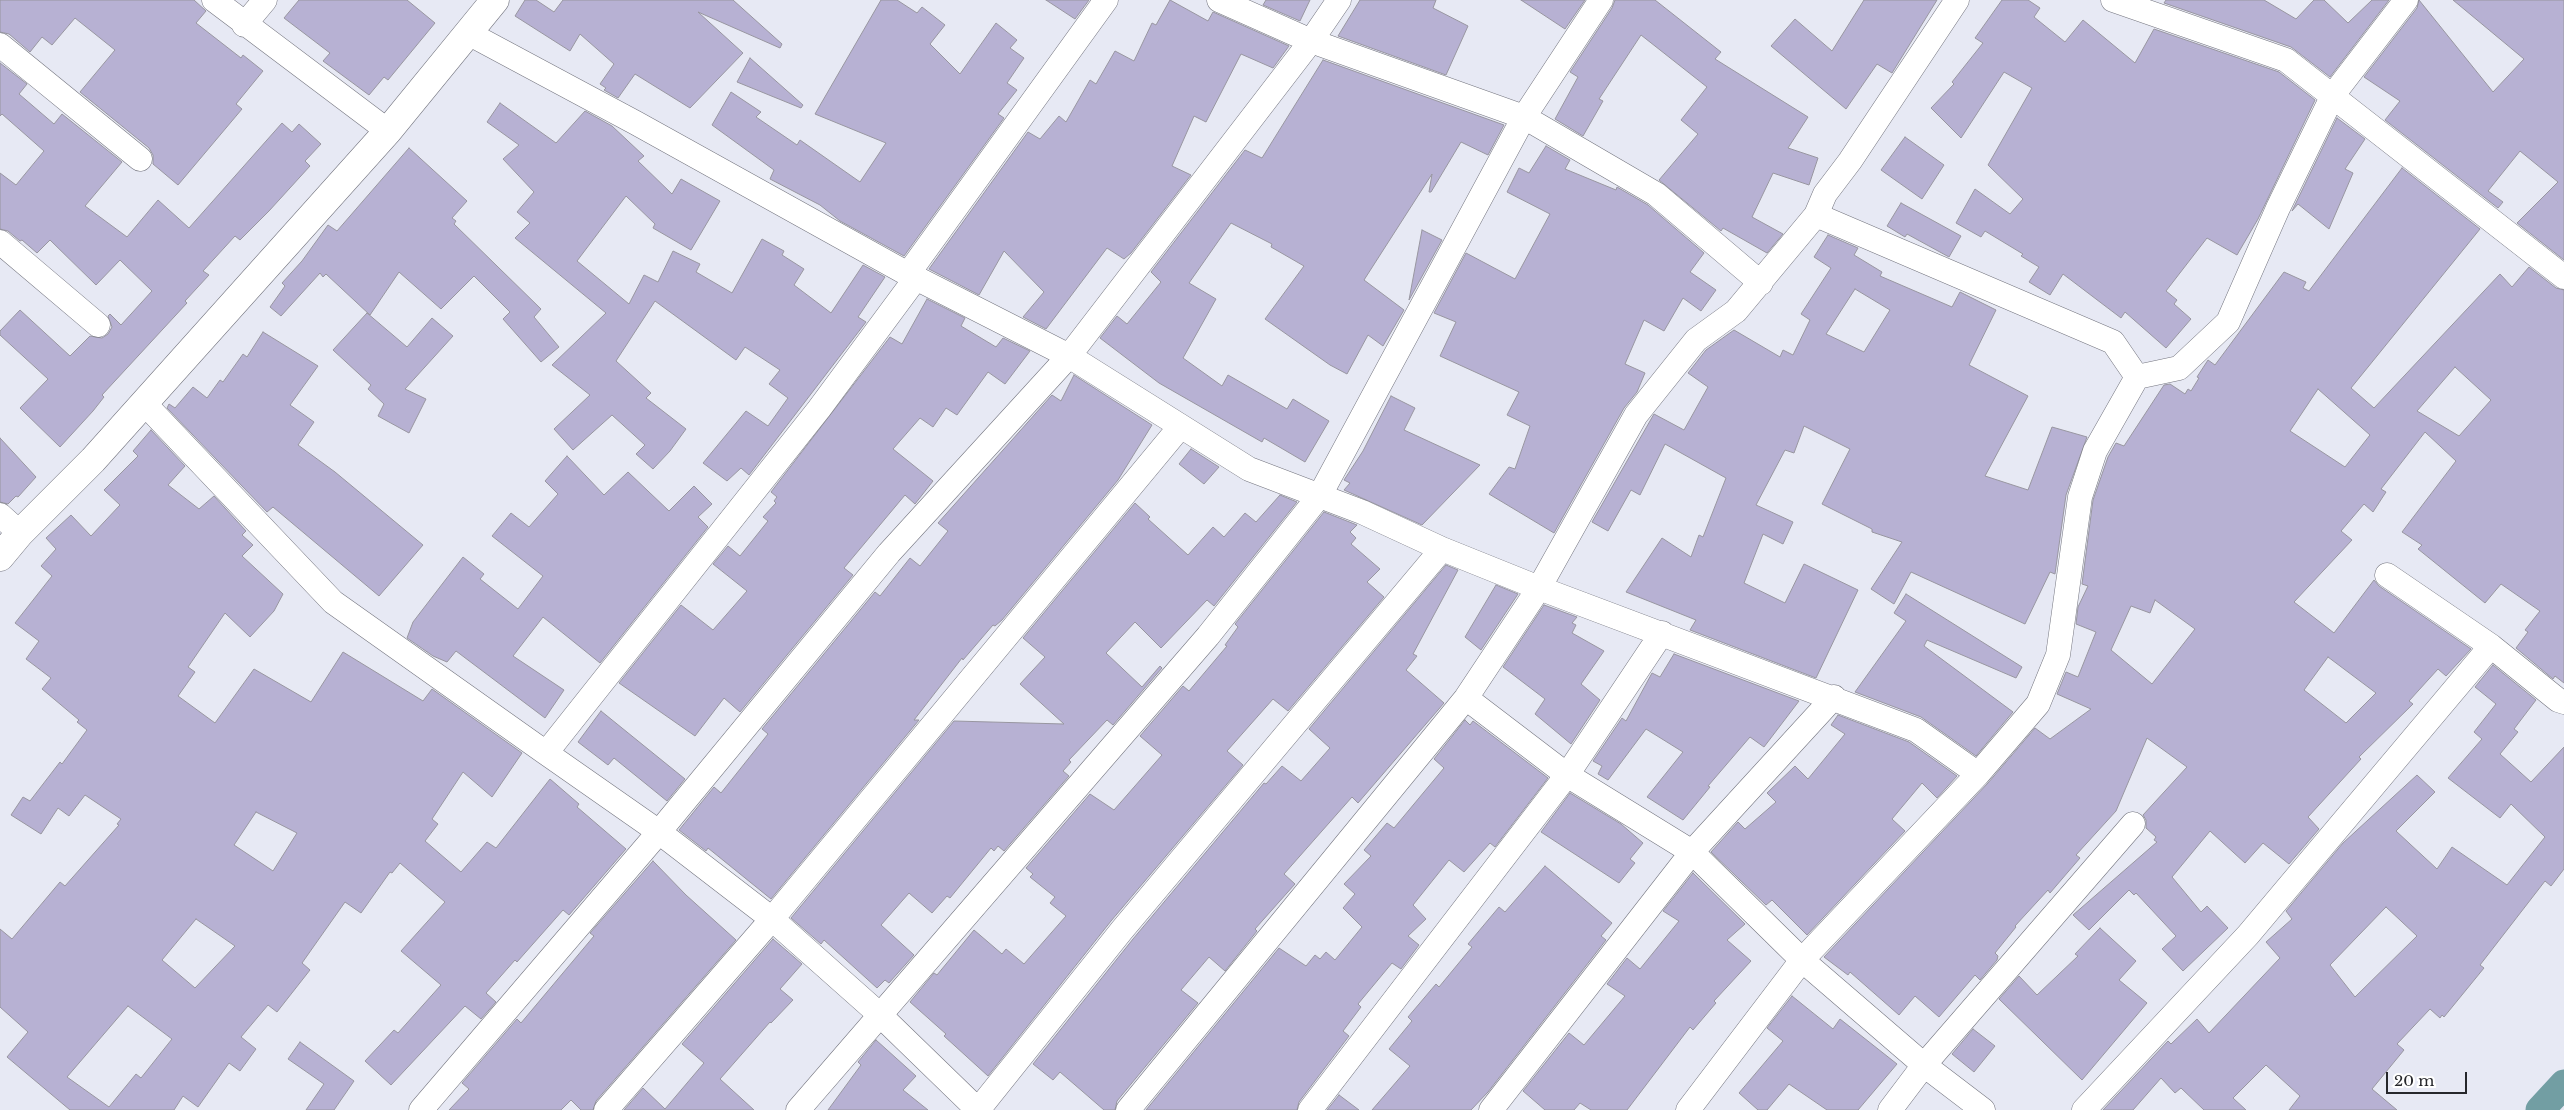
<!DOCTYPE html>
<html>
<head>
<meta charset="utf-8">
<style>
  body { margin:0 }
  #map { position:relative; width:2564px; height:1110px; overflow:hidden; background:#e7e9f4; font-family:"Libre Baskerville",serif }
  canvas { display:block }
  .scale { position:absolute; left:2386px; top:1072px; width:81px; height:22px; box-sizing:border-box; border:2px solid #26272b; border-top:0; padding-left:6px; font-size:15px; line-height:18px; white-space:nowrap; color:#26272b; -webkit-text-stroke:4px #fff; paint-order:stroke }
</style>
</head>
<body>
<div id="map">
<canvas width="2564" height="1110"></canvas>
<div class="scale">20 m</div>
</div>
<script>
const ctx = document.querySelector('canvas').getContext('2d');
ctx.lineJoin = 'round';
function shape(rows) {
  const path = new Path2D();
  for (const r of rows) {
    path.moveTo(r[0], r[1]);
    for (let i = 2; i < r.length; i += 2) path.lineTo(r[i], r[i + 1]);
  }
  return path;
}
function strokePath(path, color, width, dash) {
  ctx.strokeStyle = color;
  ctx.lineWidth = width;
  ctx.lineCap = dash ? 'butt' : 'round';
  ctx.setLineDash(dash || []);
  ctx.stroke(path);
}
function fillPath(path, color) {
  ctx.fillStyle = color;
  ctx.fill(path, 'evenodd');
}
const canal = shape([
  [2540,1110,2564,1084]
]);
const building = shape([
  [0,0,194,0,206,11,196,23,241,58,243,55,263,71,236,104,242,109,178,185,153,164,153,155,149,148,80,92,115,50,75,18,52,45,42,37,30,52,9,34,0,32,0,0],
  [299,0,407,0,435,23,388,80,384,77,369,95,323,61,330,53,284,18,299,0],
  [525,0,536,0,554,12,563,0,733,0,782,44,780,48,698,12,743,53,690,108,635,74,618,98,604,90,606,88,600,84,614,64,580,34,570,51,515,16,525,0],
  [881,0,897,0,917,13,922,7,945,25,930,44,960,74,996,23,1017,40,1010,48,1024,58,1007,83,1017,90,998,114,1004,118,904,256,840,221,820,205,770,179,774,170,712,125,731,92,761,112,756,117,797,145,800,140,860,182,886,143,815,114,881,0],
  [1046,0,1089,0,1075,19,1046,0],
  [1170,0,1208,21,1213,12,1289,46,1273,68,1241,54,1206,122,1194,116,1172,166,1191,175,1131,253,1124,259,1107,248,1046,329,1023,317,1044,292,1004,251,979,295,929,269,1028,132,1040,139,1059,116,1066,122,1090,80,1096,84,1115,51,1134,61,1152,23,1156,25,1170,0],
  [1266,0,1310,0,1300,21,1263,5,1266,0],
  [1360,0,1436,0,1433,8,1468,26,1446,75,1338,36,1360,0],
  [1521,0,1585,0,1565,29,1521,0],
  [1615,0,1655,0,1721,52,1715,59,1808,117,1788,148,1818,158,1809,185,1773,173,1752,217,1783,234,1767,253,1723,228,1721,231,1659,180,1698,134,1681,120,1707,87,1641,35,1599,99,1603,101,1583,136,1555,119,1578,77,1570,72,1612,8,1615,0],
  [1864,0,1937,0,1892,73,1877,64,1846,109,1771,46,1795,19,1832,51,1864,0],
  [2002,0,2028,0,2040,8,2034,17,2065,42,2083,20,2135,63,2154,29,2279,72,2315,100,2258,219,2237,255,2207,238,2166,291,2177,300,2174,304,2191,319,2166,348,2125,312,2121,318,2063,274,2050,295,2029,282,2039,267,2021,256,2023,254,1985,231,1981,237,1956,223,1975,189,2010,214,2023,199,1988,165,2032,88,2004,72,1961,138,1931,108,1954,84,1952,82,1983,43,1975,38,2002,0],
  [2166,0,2264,0,2296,19,2314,0,2324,0,2348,23,2372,0,2389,0,2330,77,2291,47,2164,3,2166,0],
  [2419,0,2493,92,2524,59,2453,0,2564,0,2564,260,2517,223,2558,182,2520,151,2488,191,2503,202,2498,208,2385,120,2400,101,2364,77,2417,8,2419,0],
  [750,58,803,105,801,108,737,82,750,58],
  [1323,60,1504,125,1488,155,1461,142,1431,192,1429,192,1432,174,1364,280,1404,310,1383,346,1368,335,1347,374,1330,365,1265,319,1304,266,1271,247,1272,244,1231,223,1189,283,1216,299,1183,358,1222,386,1228,375,1287,409,1293,399,1329,421,1305,462,1264,438,1262,442,1159,383,1100,338,1117,316,1127,324,1161,282,1151,272,1245,150,1262,158,1323,60],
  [0,63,27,84,19,94,54,124,62,114,122,162,85,206,127,237,158,200,189,228,282,123,292,132,299,124,321,144,305,161,310,166,269,211,240,240,235,236,203,271,209,275,185,301,187,303,102,395,104,397,93,411,60,447,20,408,48,379,0,335,0,331,20,310,70,356,90,336,102,338,108,334,112,327,108,316,110,314,121,325,152,291,120,260,96,285,50,240,37,253,22,240,20,241,8,231,0,229,0,173,16,185,44,151,2,114,0,116,0,63],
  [500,103,556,143,585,111,612,126,644,156,638,161,672,194,681,179,720,201,691,250,653,228,655,224,626,196,577,261,629,304,644,275,658,282,673,251,700,264,696,272,732,293,762,239,784,251,782,255,804,269,794,285,831,313,863,265,885,277,858,317,866,322,749,475,741,468,727,481,703,463,746,411,768,426,788,398,769,384,780,370,745,347,736,360,655,301,616,361,651,393,646,398,686,429,670,451,653,469,636,454,645,445,612,415,573,450,554,429,590,395,552,365,606,313,515,238,530,223,517,212,534,192,503,159,519,145,487,122,500,103],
  [2337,118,2365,139,2345,169,2353,173,2329,229,2298,204,2292,211,2337,118],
  [1905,137,1944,165,1922,199,1881,170,1905,137],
  [1546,146,1570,160,1565,169,1616,190,1617,187,1648,205,1704,253,1690,272,1716,290,1701,311,1683,298,1664,331,1644,320,1625,364,1645,373,1637,392,1624,408,1554,533,1489,494,1509,467,1515,469,1530,426,1507,415,1519,392,1440,356,1456,322,1434,313,1466,253,1515,279,1550,214,1507,192,1519,168,1529,173,1546,146],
  [409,148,467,201,452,218,456,221,454,224,541,309,534,317,559,347,541,362,503,319,510,312,474,276,441,309,399,272,370,315,326,274,323,277,320,273,281,316,270,307,285,286,282,283,302,261,328,225,337,231,409,148],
  [2402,168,2480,229,2351,388,2374,408,2500,274,2512,287,2529,267,2556,288,2564,290,2564,683,2555,676,2553,679,2516,648,2528,632,2525,630,2540,611,2501,584,2485,603,2418,549,2422,545,2402,532,2456,461,2425,432,2381,489,2386,492,2373,512,2364,504,2341,531,2352,540,2294,602,2334,633,2374,580,2379,586,2471,649,2446,676,2438,669,2409,701,2413,704,2359,757,2361,759,2308,817,2319,829,2289,864,2263,843,2245,863,2210,831,2172,877,2201,912,2207,906,2228,928,2183,971,2162,949,2176,936,2136,893,2134,895,2129,890,2089,930,2073,915,2157,842,2154,840,2156,837,2146,828,2146,820,2143,815,2187,767,2147,738,2116,811,2076,855,2080,858,2050,893,2048,890,2015,926,2016,927,1995,953,1998,956,1997,960,1980,980,1975,975,1939,1017,1915,996,1899,1015,1850,972,1848,975,1824,957,1988,783,2035,728,2050,739,2091,709,2057,694,2066,672,2078,677,2096,632,2076,624,2078,607,2088,586,2082,584,2093,500,2108,457,2116,443,2124,446,2164,385,2170,384,2185,394,2188,389,2191,391,2199,378,2197,377,2208,360,2215,365,2284,272,2306,282,2303,288,2309,291,2402,168],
  [2455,367,2491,400,2459,436,2417,411,2455,367],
  [2318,389,2370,435,2345,467,2290,431,2318,389],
  [2155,600,2195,629,2152,684,2111,650,2131,606,2150,613,2155,600],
  [2328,657,2376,693,2346,723,2304,690,2328,657],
  [1901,203,1961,236,1949,257,1907,234,1905,237,1887,226,1901,203],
  [1422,230,1442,240,1409,300,1422,230],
  [1828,235,1858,248,1854,255,1882,272,1880,276,1952,307,1960,292,1996,310,1969,365,2028,396,1985,476,2028,490,2052,427,2087,437,2066,495,2055,574,2050,572,2025,624,1911,572,1894,604,1871,589,1902,542,1872,532,1872,529,1822,504,1850,449,1804,426,1794,453,1785,450,1756,505,1793,522,1783,544,1763,534,1744,583,1785,603,1804,564,1858,590,1816,678,1690,630,1696,620,1626,592,1662,538,1691,557,1699,535,1703,537,1726,478,1665,444,1640,495,1631,490,1608,531,1592,522,1654,414,1684,430,1708,387,1688,373,1706,350,1734,330,1780,357,1783,350,1793,355,1810,320,1801,314,1831,268,1814,257,1828,235],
  [1855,289,1890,310,1864,352,1826,334,1855,289],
  [927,299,965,318,961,326,996,347,1003,338,1030,351,1005,384,988,372,957,415,946,408,933,427,920,418,893,449,933,481,915,504,905,495,844,568,853,575,740,712,724,698,695,736,619,683,681,605,713,630,747,591,713,564,728,546,740,556,768,521,763,517,776,503,774,501,777,497,771,492,890,337,902,344,927,299],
  [367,313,407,347,432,318,453,336,405,389,426,399,409,433,378,416,384,404,368,389,371,385,333,350,367,313],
  [263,332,318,366,290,405,314,422,298,445,335,472,423,545,379,596,273,507,267,512,167,408,169,404,175,408,193,387,207,398,220,380,223,382,243,354,247,357,263,332],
  [1074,375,1152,425,1118,480,1002,620,995,626,993,625,963,660,962,658,914,720,919,720,771,899,708,848,706,851,679,830,714,787,721,793,768,734,762,729,875,592,880,596,910,558,920,566,948,531,938,523,1052,395,1061,401,1074,375],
  [1391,396,1415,408,1404,430,1480,465,1422,525,1344,490,1350,483,1344,480,1363,451,1391,396],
  [151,430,185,466,168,485,199,509,214,496,246,531,242,535,253,545,242,556,283,594,274,611,250,637,225,613,188,667,195,672,178,696,215,723,254,669,311,702,343,652,423,701,432,689,522,753,492,797,463,772,432,819,438,824,425,841,461,872,487,842,496,848,550,779,579,804,577,807,626,849,569,915,563,910,517,962,515,960,486,993,496,1002,481,1019,465,1006,391,1085,365,1061,394,1030,398,1033,441,985,401,951,445,902,400,863,392,873,390,872,361,913,345,902,302,963,310,970,277,1012,268,1005,241,1037,256,1049,240,1071,229,1063,198,1107,183,1096,174,1110,70,1110,7,1057,28,1032,0,1007,0,929,12,939,60,882,65,886,119,825,117,824,121,819,85,795,69,816,58,808,41,834,11,815,23,797,30,801,60,762,62,764,87,730,77,722,79,720,42,689,51,678,26,659,39,641,15,623,52,576,41,566,56,549,46,538,71,515,91,536,120,505,104,490,138,456,133,451,151,430],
  [256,812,297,833,273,871,234,845,256,812],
  [196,919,235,946,195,988,162,960,196,919],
  [128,1006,172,1039,141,1078,136,1074,109,1107,67,1077,128,1006],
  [0,438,36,477,18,497,16,496,8,504,0,502,0,438],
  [1191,449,1219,467,1204,484,1179,464,1191,449],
  [567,456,604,495,628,472,669,511,694,486,712,504,698,517,708,527,600,663,543,617,513,656,564,690,545,718,456,651,447,662,433,656,407,638,413,622,463,557,484,574,480,579,518,609,543,576,492,536,511,513,529,527,558,494,545,481,567,456],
  [1280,495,1297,502,1214,606,1207,600,1161,648,1135,622,1106,653,1142,687,1160,666,1162,668,1113,725,1107,720,1069,760,1071,762,1063,771,1069,776,1004,851,998,846,994,851,991,848,950,898,947,896,932,913,909,893,881,925,914,955,889,983,885,980,877,988,824,940,821,944,791,918,954,721,1064,724,1020,684,1045,657,1023,638,1135,503,1150,517,1148,519,1188,555,1213,527,1224,537,1245,513,1256,522,1280,495],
  [1324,512,1357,525,1350,532,1356,538,1351,544,1380,569,1367,582,1384,597,1288,711,1273,699,1227,751,1243,765,1111,921,988,1076,944,1036,946,1034,910,1002,934,973,937,975,974,930,1002,954,1006,949,1024,964,1066,916,1050,903,1055,897,1030,877,1033,874,1026,868,1090,794,1114,810,1162,755,1140,736,1183,686,1189,691,1227,646,1225,645,1238,627,1235,624,1324,512],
  [1446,565,1458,570,1413,654,1417,656,1406,670,1444,703,1358,803,1352,797,1284,874,1295,884,1255,929,1257,931,1225,971,1209,957,1181,990,1198,1003,1117,1101,1115,1110,1104,1110,1060,1072,1053,1080,1033,1064,1133,939,1264,783,1266,784,1282,766,1301,781,1330,748,1309,729,1446,565],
  [1496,585,1518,594,1481,650,1465,637,1496,585],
  [1906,594,2022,667,2016,678,1927,640,1924,646,2013,712,1976,756,1921,717,1855,692,1906,621,1894,613,1906,594],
  [1544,605,1577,617,1572,623,1576,625,1572,633,1604,651,1581,684,1600,700,1571,744,1535,714,1545,699,1503,667,1544,605],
  [1674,654,1799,701,1764,747,1750,737,1708,786,1710,787,1683,820,1647,797,1683,752,1646,729,1608,780,1598,774,1602,766,1593,761,1622,718,1626,721,1652,673,1660,677,1674,654],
  [2493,665,2536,700,2514,729,2518,732,2500,754,2531,782,2564,747,2564,869,2551,886,2545,881,2480,965,2484,968,2444,1017,2442,1015,2440,1018,2430,1009,2397,1044,2404,1050,2372,1089,2397,1110,2289,1110,2300,1096,2266,1065,2233,1098,2246,1110,2204,1110,2181,1088,2175,1093,2161,1078,2133,1110,2103,1110,2168,1041,2171,1044,2197,1019,2209,1033,2280,958,2266,942,2292,919,2286,911,2343,843,2417,775,2435,792,2396,831,2437,869,2452,847,2507,885,2545,837,2511,804,2500,818,2448,778,2482,739,2474,732,2496,704,2475,687,2493,665],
  [2386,907,2417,936,2355,997,2330,965,2386,907],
  [601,711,685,779,667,801,614,758,608,765,578,742,601,711],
  [1838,715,1909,742,1957,776,1937,798,1922,783,1892,819,1905,831,1807,935,1772,900,1766,905,1711,852,1738,822,1745,829,1776,802,1767,793,1795,766,1808,779,1845,734,1831,725,1838,715],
  [1465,720,1470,725,1473,721,1548,778,1495,847,1490,843,1464,872,1449,860,1413,905,1426,919,1408,936,1419,945,1401,969,1392,963,1358,1004,1361,1007,1343,1031,1349,1036,1299,1102,1297,1110,1146,1110,1279,948,1306,966,1315,955,1320,959,1326,952,1335,960,1362,927,1343,908,1355,894,1344,884,1371,856,1364,850,1387,823,1394,828,1444,768,1434,759,1465,720],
  [1570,793,1621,824,1643,843,1630,859,1635,863,1619,883,1541,832,1570,793],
  [653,861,686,895,736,940,596,1101,593,1110,581,1110,571,1100,561,1110,449,1110,469,1089,462,1083,517,1019,521,1023,594,936,590,933,653,861],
  [1545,866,1612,923,1601,936,1606,940,1488,1092,1471,1110,1372,1110,1410,1066,1389,1049,1412,1021,1408,1017,1436,984,1439,987,1472,947,1468,944,1499,907,1505,912,1545,866],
  [1693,873,1745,924,1727,940,1751,961,1714,1001,1716,1003,1693,1030,1690,1027,1627,1110,1591,1110,1580,1103,1574,1110,1545,1110,1523,1091,1569,1033,1584,1045,1625,996,1607,984,1627,958,1640,969,1679,921,1663,911,1693,873],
  [2100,928,2136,961,2119,980,2147,1003,2082,1080,1999,999,2019,976,2037,995,2078,956,2075,954,2100,928],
  [773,939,802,964,780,989,793,1000,771,1023,770,1022,720,1079,754,1110,624,1110,643,1088,665,1109,704,1063,682,1044,773,939],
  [1792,996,1833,1029,1840,1019,1897,1064,1858,1110,1827,1110,1789,1084,1767,1110,1758,1110,1739,1093,1783,1041,1767,1028,1792,996],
  [1973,1029,1995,1046,1974,1072,1952,1054,1973,1029],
  [876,1040,916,1076,903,1090,928,1110,828,1110,861,1065,858,1062,876,1040],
  [300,1042,354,1081,334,1110,306,1110,324,1084,288,1059,300,1042],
  [1339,1095,1359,1110,1327,1110,1339,1095]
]);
const street = shape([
  [214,0,388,131],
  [1219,0,1311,41,1524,117,1656,194,1761,283],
  [2113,0,2286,60,2564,277],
  [244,25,265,0],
  [468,33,636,123,908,274,1069,356,1249,469,1362,512,1442,549,1539,588,1916,730,1978,774],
  [0,45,140,159],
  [1816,215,2113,342,2137,377],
  [0,242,98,325],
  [908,274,1106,0],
  [145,404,333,602,546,753,819,409,916,278],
  [0,515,20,533],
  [2387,575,2491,646,2558,700,2564,702],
  [1466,698,1567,775,1692,852,1802,960,1924,1065,1983,1110],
  [546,753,659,832,772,919,879,1014,978,1110],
  [421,1110,659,832,889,553,1069,356,1311,41,1339,0],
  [606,1110,772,919,1180,427],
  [798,1110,1208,636,1320,495,1524,117,1601,0],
  [978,1110,1122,930,1442,549],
  [1128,1110,1466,698,1539,588,1636,415,1696,340,1736,311,1816,215,1825,194,1850,161,1957,0],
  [1310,1110,1567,775,1662,633],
  [1491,1110,1692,852,1834,697],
  [1688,1110,1802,960,1978,774,2038,704,2058,655,2080,497,2095,451,2137,377,2179,368,2228,322,2278,208,2333,95,2406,0],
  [1890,1110,1924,1065,2133,824],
  [2084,1110,2248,935,2491,646]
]);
const secondary = shape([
  [0,557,20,533,93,460,388,131,495,0]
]);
strokePath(canal, '#729ea3', 29);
fillPath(building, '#b7b1d3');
strokePath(building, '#9896a0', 1);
strokePath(street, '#74757f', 25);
strokePath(secondary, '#74757f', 29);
strokePath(street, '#fff', 24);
strokePath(secondary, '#fff', 28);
</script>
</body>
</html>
